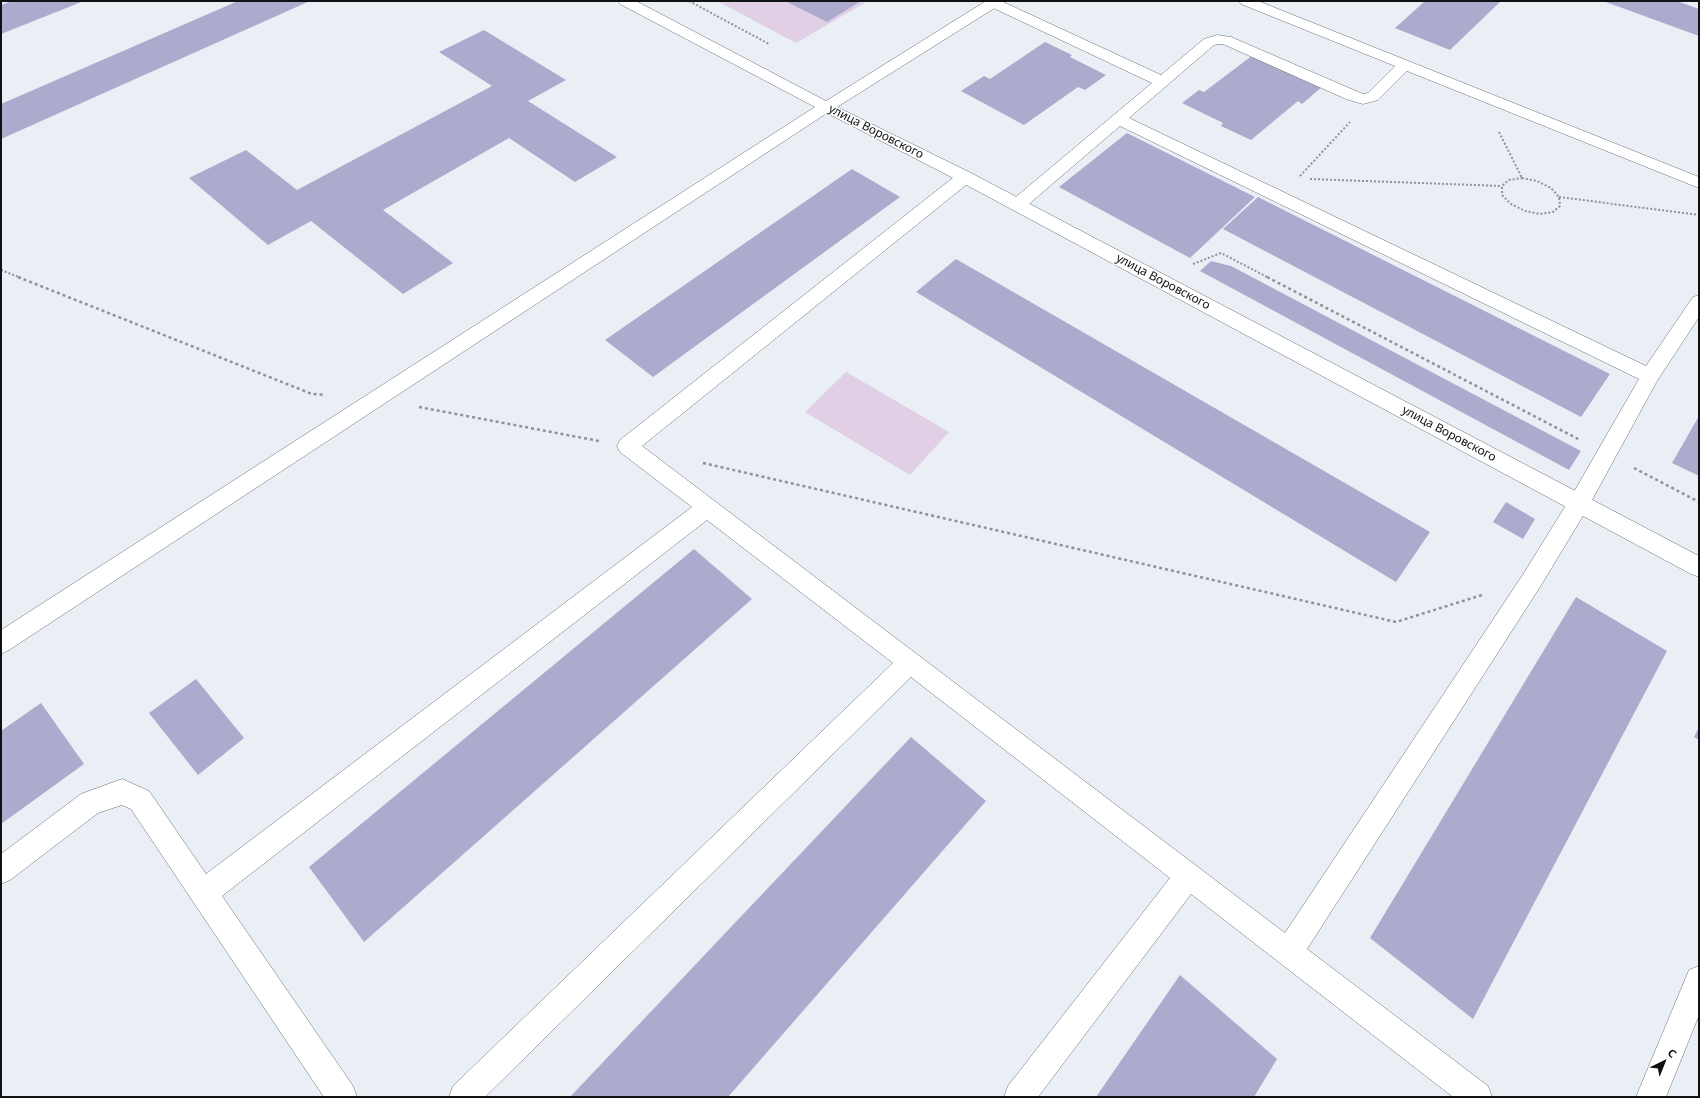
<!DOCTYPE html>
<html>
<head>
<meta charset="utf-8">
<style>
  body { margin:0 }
  #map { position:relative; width:1700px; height:1098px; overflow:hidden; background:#eaeff6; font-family:"Noto Sans",sans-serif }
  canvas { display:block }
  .frame { position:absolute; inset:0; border:2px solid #0f1113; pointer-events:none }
  .north { position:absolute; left:1644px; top:1042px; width:40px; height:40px; -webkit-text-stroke:3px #fff; paint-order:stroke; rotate:43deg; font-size:11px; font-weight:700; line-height:16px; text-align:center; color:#0f1113 }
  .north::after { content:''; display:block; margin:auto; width:14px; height:18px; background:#0f1113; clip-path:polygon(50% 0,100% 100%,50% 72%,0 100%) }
</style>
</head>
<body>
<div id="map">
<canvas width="1700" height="1098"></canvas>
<div class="frame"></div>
<div class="north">С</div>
</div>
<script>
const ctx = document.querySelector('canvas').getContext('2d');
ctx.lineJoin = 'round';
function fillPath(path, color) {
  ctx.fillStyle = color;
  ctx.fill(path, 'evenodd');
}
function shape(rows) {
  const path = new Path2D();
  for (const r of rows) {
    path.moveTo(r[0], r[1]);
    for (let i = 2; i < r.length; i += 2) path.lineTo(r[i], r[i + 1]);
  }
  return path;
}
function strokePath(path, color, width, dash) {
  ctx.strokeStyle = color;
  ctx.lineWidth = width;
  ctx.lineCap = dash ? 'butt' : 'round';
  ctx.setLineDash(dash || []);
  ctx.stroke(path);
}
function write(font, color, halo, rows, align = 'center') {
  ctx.font = font + ' "Noto Sans",sans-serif';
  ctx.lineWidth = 3;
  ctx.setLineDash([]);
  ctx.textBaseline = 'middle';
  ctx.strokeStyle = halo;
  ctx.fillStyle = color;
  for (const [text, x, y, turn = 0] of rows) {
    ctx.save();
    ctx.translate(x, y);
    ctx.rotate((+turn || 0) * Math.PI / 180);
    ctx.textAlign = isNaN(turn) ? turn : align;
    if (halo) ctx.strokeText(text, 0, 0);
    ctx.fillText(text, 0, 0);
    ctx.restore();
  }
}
const green = shape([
  [717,1,868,1,796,43],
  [846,372,949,432,910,475,805,412]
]);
const building = shape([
  [12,1,84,1,1,34,1,5],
  [238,1,310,1,1,139,1,104],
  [785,1,861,1,827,22],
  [1425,1,1501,1,1450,50,1395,28],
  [1603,1,1677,1,1699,9,1699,36],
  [484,30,566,80,528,101,617,157,575,182,509,138,383,210,453,263,403,294,311,221,268,245,189,178,246,150,297,190,492,86,439,52],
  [1045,42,1072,55,1070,57,1106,75,1085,90,1078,87,1024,125,961,91,984,76,990,79],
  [1253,55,1322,87,1302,104,1298,101,1251,140,1221,126,1223,123,1182,103,1199,90,1204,92],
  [1127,133,1255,197,1190,258,1059,187],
  [852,169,900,197,653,377,605,340],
  [1258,197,1610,374,1581,417,1223,229],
  [956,259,1430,532,1396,582,916,292],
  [1211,261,1231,266,1581,451,1569,470,1200,271],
  [1699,416,1699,476,1672,463],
  [1506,502,1535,519,1523,539,1493,522],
  [694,549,752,599,364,942,309,867],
  [1576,597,1667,651,1473,1019,1370,938],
  [196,679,244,738,198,775,149,713],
  [41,703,84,764,1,824,1,731],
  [1699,727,1699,740,1694,737],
  [911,737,986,801,728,1097,570,1097],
  [1180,975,1277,1059,1254,1097,1096,1097]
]);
const pathFar1 = shape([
  [689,1,769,44],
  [1499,132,1522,178],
  [1300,176,1350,122],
  [1522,178,1537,181,1551,188,1559,197,1560,206,1553,212,1540,214,1525,211,1511,204,1502,195,1502,186,1509,180,1522,178],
  [1310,179,1502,186],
  [1559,197,1699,215],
  [1193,264,1221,253,1269,278],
  [1,270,21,278]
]);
const path = shape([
  [18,277,312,394,325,395],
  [1267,277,1580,440],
  [419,407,599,441],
  [703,463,1396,622,1482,595],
  [1634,468,1699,502]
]);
const service = shape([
  [988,1,1001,1,1161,75,1204,39,1217,35,1231,37,1363,94,1368,93,1395,66,1241,4,1239,1,1258,1,1699,177,1699,188,1407,71,1378,100,1363,104,1346,99,1223,44,1218,44,1214,45,1129,118,1646,366,1693,297,1699,295,1699,317,1657,381,1587,509,1540,587,1307,949,1488,1086,1492,1097,1453,1097,1191,894,1038,1097,1004,1097,1008,1086,1170,878,911,677,485,1097,449,1097,453,1086,893,663,707,520,222,896,353,1086,357,1097,324,1097,131,809,122,805,98,813,10,880,1,884,1,854,81,794,122,779,149,791,206,874,692,507,620,452,617,446,620,440,959,173,965,172,971,173,973,177,971,181,642,446,1285,933,1524,573,1571,497,1639,379,1120,126,1023,209,1017,211,1011,209,1009,205,1011,201,1152,83,989,6,987,3,988,1]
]);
const minor = shape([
  [618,1,636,1,826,101,986,1,1003,1,1001,4,837,107,971,173,1699,556,1699,577,1691,574,959,181,827,113,9,650,1,654,1,630,815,107,620,4,618,1]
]);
const tertiary = shape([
  [1699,966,1699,1015,1666,1097,1636,1097,1689,970,1699,966]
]);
const streetNames = [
  ["улица Воровского",876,132,27],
  ["улица Воровского",1163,282,28],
  ["улица Воровского",1449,434,28]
];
fillPath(green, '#e0cfe5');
fillPath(building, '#acabce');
strokePath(service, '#696e74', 1);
strokePath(minor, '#696e74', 1);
strokePath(tertiary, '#696e74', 1);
strokePath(pathFar1, '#8f9398', 2, [2, 2]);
strokePath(path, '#8f9398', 2.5, [3, 3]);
fillPath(service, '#fff');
fillPath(minor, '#fff');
fillPath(tertiary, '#fff');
write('12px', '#0f1113', '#fff', streetNames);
</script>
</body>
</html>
